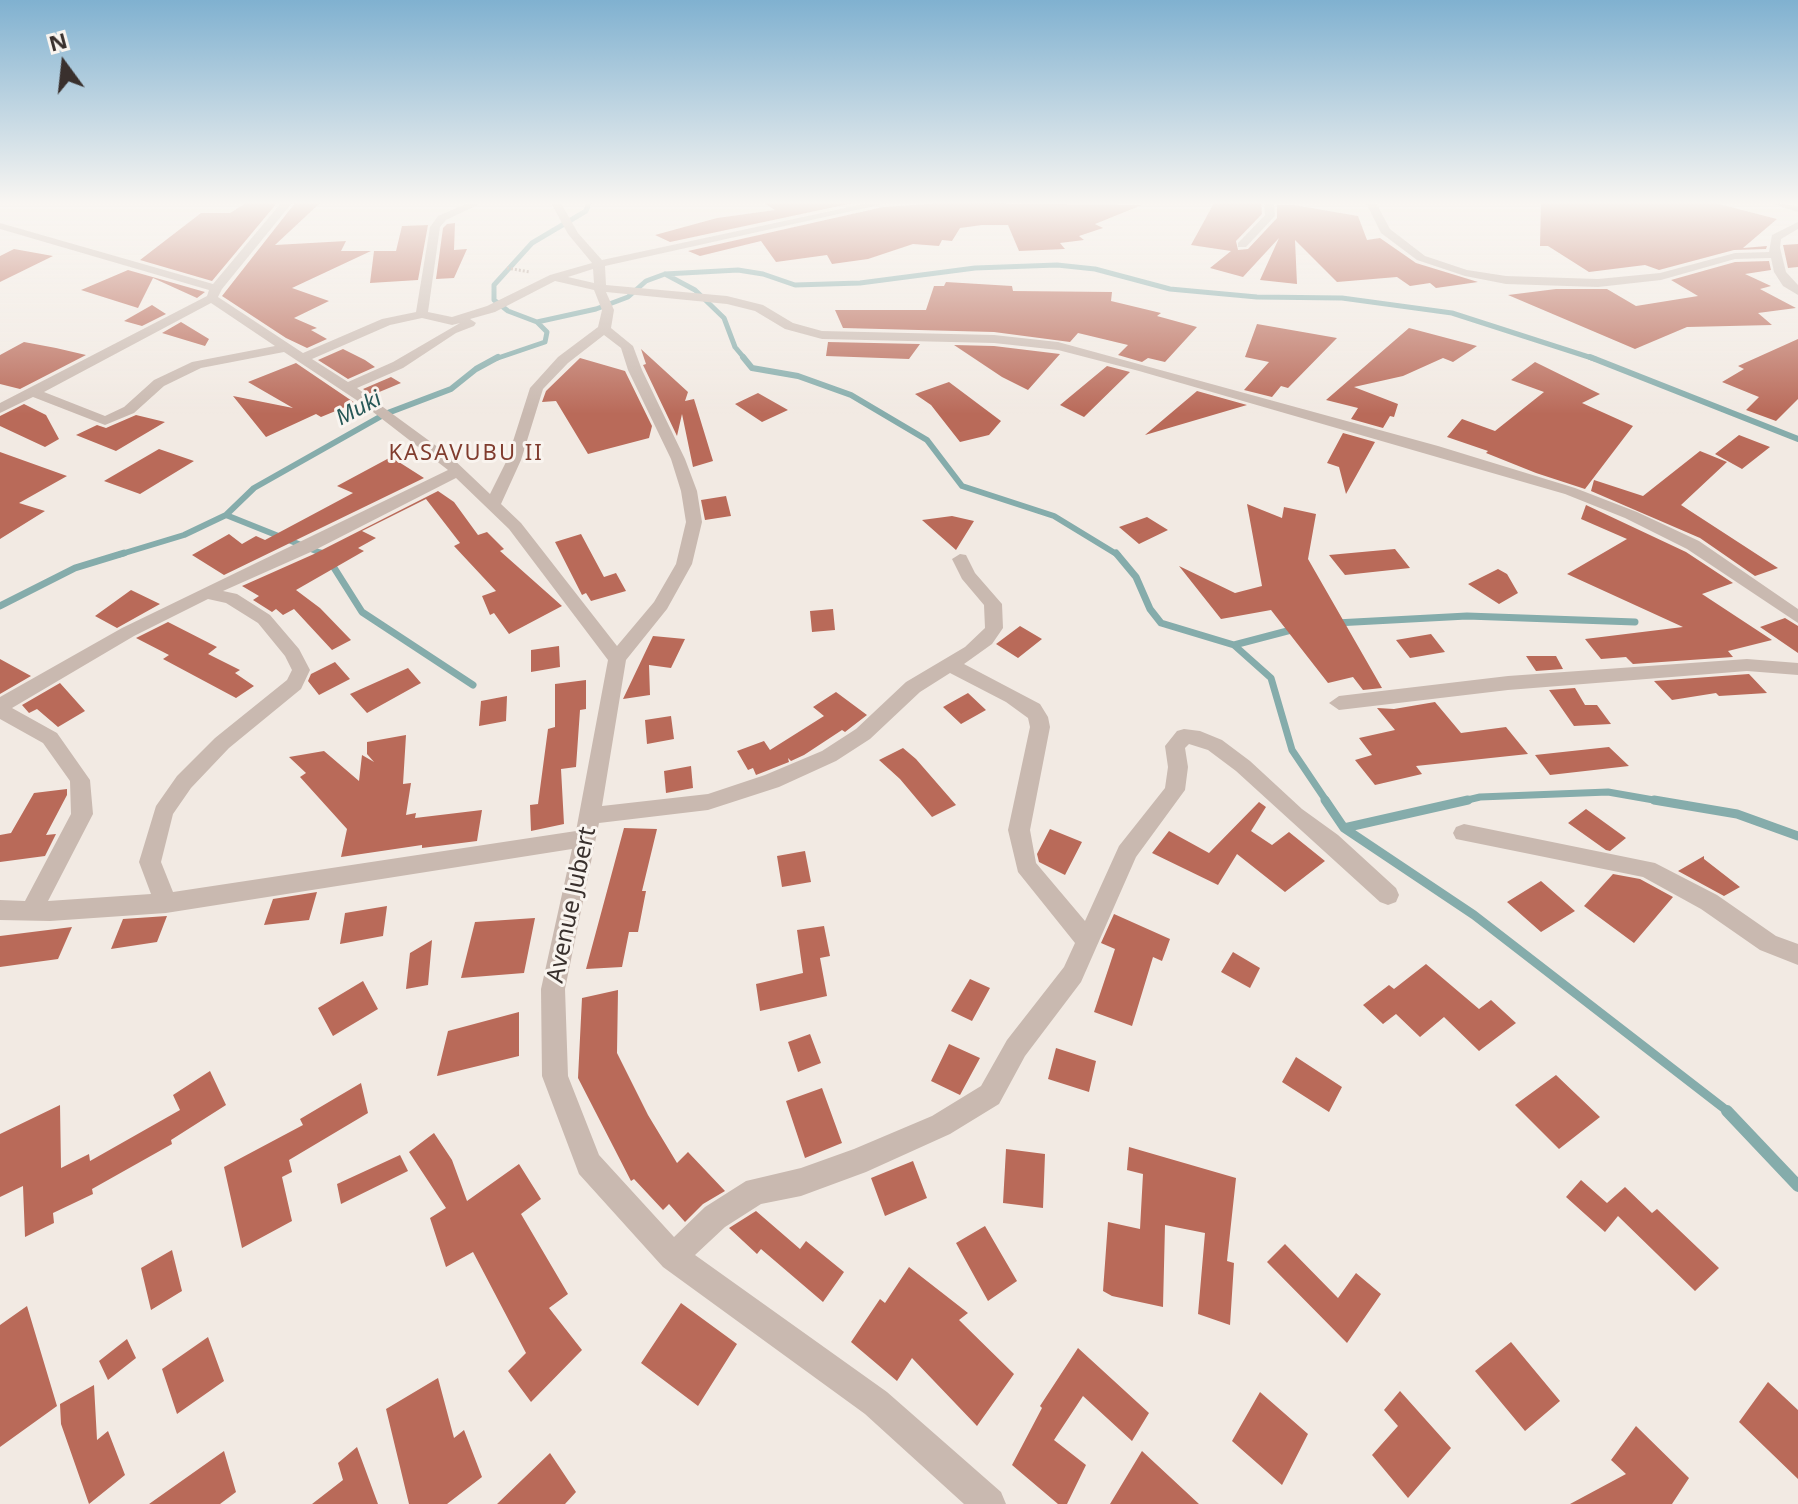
<!DOCTYPE html>
<html>
<head>
<meta charset="utf-8">
<style>
  body { margin:0 }
  #map { position:relative; width:1798px; height:1504px; overflow:hidden; background:#f2eae3; font-family:"Noto Sans",sans-serif }
  canvas { display:block }
  .north { position:absolute; left:24px; top:24px; width:80px; height:80px; -webkit-text-stroke:6px #f9f4ef; paint-order:stroke; rotate:345deg; font-size:22px; font-weight:700; line-height:32px; text-align:center; color:#39302d }
  .north::after { content:''; display:block; margin:auto; width:28px; height:36px; background:#39302d; clip-path:polygon(50% 0,100% 100%,50% 72%,0 100%) }
</style>
</head>
<body>
<div id="map">
<canvas width="1798" height="1504"></canvas>
<div class="north">N</div>
</div>
<script>
const ctx = document.querySelector('canvas').getContext('2d');
ctx.lineJoin = 'round';
function shape(rows) {
  const path = new Path2D();
  for (const r of rows) {
    path.moveTo(r[0], r[1]);
    for (let i = 2; i < r.length; i += 2) path.lineTo(r[i], r[i + 1]);
  }
  return path;
}
function strokePath(path, color, width, dash) {
  ctx.strokeStyle = color;
  ctx.lineWidth = width;
  ctx.lineCap = dash ? 'butt' : 'round';
  ctx.setLineDash(dash || []);
  ctx.stroke(path);
}
function fillPath(path, color) {
  ctx.fillStyle = color;
  ctx.fill(path, 'evenodd');
}
function write(font, color, halo, rows, align = 'center') {
  ctx.font = font + ' "Noto Sans",sans-serif';
  ctx.lineWidth = 6;
  ctx.setLineDash([]);
  ctx.textBaseline = 'middle';
  ctx.strokeStyle = halo;
  ctx.fillStyle = color;
  for (const [text, x, y, turn = 0] of rows) {
    ctx.save();
    ctx.translate(x, y);
    ctx.rotate((+turn || 0) * Math.PI / 180);
    ctx.textAlign = isNaN(turn) ? turn : align;
    if (halo) ctx.strokeText(text, 0, 0);
    ctx.fillText(text, 0, 0);
    ctx.restore();
  }
}
const streamFar4 = shape([
  [665,274,695,290,724,318,735,347,745,359],
  [537,322,596,309,628,297,646,281,665,274,738,270,763,274,795,285,860,283,975,268,1057,265,1095,269,1170,289,1257,297,1342,298,1452,313,1595,359],
  [495,359,545,342,547,332,537,322,508,311,494,300,494,285,532,243,586,211,589,203]
]);
const streamFar3 = shape([
  [743,357,752,368,798,376,851,395,927,440,962,486,1054,516,1118,555],
  [1590,357,1798,439],
  [226,515,326,555],
  [118,555,184,535,226,515,254,488,385,414,451,389,476,369,498,357]
]);
const streamFar2 = shape([
  [321,553,326,555,362,612,473,685],
  [1116,553,1136,577,1150,609,1161,623,1234,645,1271,678,1292,750,1327,802],
  [0,606,75,568,124,553],
  [1336,623,1467,616,1635,622],
  [1234,645,1295,629],
  [1459,802,1480,797,1608,792,1665,802]
]);
const streamFar1 = shape([
  [1325,800,1344,828,1474,915,1730,1113],
  [1654,800,1737,814,1798,836],
  [1344,828,1468,800]
]);
const stream = shape([
  [1727,1111,1798,1186]
]);
const building = shape([
  [246,203,277,203,212,281,140,260,201,213,230,213],
  [295,203,320,203,275,245,346,241,341,251,371,251,292,288,329,301,294,318,317,328,311,330,327,339,307,348,286,338,222,296],
  [764,203,853,203,670,242,655,235,717,218,775,210],
  [942,203,1142,205,1095,224,1103,228,1079,236,1084,240,1060,243,1065,249,1019,251,1008,225,982,225,960,228,952,241,942,240,939,246,913,244,868,259,832,264,827,255,776,262,761,241,700,256,688,251,883,207],
  [1214,203,1261,203,1262,214,1236,241,1238,250,1248,249,1277,218,1277,205,1294,205,1358,216,1367,240,1380,238,1416,263,1478,282,1436,288,1430,283,1410,286,1397,277,1337,282,1295,240,1297,284,1260,280,1279,238,1243,277,1210,268,1231,251,1191,245],
  [1541,203,1715,203,1777,219,1743,248,1767,246,1766,249,1734,250,1659,270,1645,265,1589,272,1548,246,1540,246],
  [455,223,454,250,467,249,454,278,436,279,443,228,447,224],
  [428,225,418,280,370,283,374,251,396,251,402,226],
  [1798,244,1798,267,1788,268,1783,245],
  [14,249,53,256,0,282,0,256],
  [1769,261,1771,270,1745,274,1771,286,1760,289,1796,308,1758,313,1772,325,1687,327,1635,349,1508,295,1556,289,1607,289,1636,306,1698,296,1671,280,1735,262],
  [128,270,205,292,197,298,153,278,138,308,81,290],
  [946,282,1012,286,1013,291,1112,292,1111,301,1161,313,1157,316,1197,327,1165,362,1148,358,1142,362,1118,355,1128,345,1078,333,1070,342,994,332,843,328,835,310,926,310,934,286,944,286],
  [152,305,166,314,142,326,124,321],
  [181,322,209,339,205,346,162,333],
  [1257,324,1337,338,1288,388,1281,386,1272,397,1244,390,1269,362,1245,357],
  [1409,328,1477,346,1453,362,1443,358,1403,376,1354,387,1398,404,1394,417,1390,416,1383,428,1351,419,1358,408,1326,400],
  [1798,339,1798,399,1776,421,1746,410,1759,397,1722,382,1744,369,1738,366],
  [24,342,56,348,86,355,20,389,0,384,0,355],
  [828,342,920,344,909,359,826,356],
  [954,345,994,346,1060,354,1028,390,1002,377],
  [343,349,365,360,375,367,348,379,318,360],
  [641,349,688,392,685,401,694,399,713,461,693,467,682,414,677,436,645,369,643,365,646,364],
  [580,358,625,371,652,426,649,438,588,454,556,401,542,402,546,391],
  [1535,362,1600,394,1582,403,1633,426,1585,489,1536,473,1486,453,1488,451,1447,437,1462,419,1495,431,1544,392,1511,380],
  [296,363,355,403,321,417,316,414,266,437,233,396,293,408,248,382],
  [1107,366,1130,372,1084,417,1060,405],
  [391,377,401,383,372,395,363,389],
  [949,382,1001,421,989,435,960,442,931,405,915,394],
  [1197,391,1247,405,1145,435],
  [758,393,788,410,762,422,735,404],
  [24,404,46,415,59,439,45,447,0,426,0,416],
  [136,415,165,422,116,451,76,435,97,425,106,428],
  [1343,433,1375,442,1346,494,1339,467,1327,463],
  [1739,435,1770,447,1742,469,1715,454],
  [159,449,194,461,140,494,104,481],
  [1700,451,1727,462,1681,505,1778,568,1755,576,1700,538,1591,491,1594,480,1643,496],
  [0,452,67,476,19,503,45,511,0,539],
  [391,457,424,478,224,575,192,555,229,534,242,544,256,536,265,540,353,493,337,486],
  [438,491,454,502,478,535,487,532,504,549,500,551,562,606,509,634,494,613,490,615,482,596,496,591,454,546,460,543,426,499,362,531,376,538,358,548,364,551,296,590,320,608,351,640,332,650,294,609,283,615,276,609,272,612,253,600,259,596,242,586,314,554],
  [726,496,731,516,705,520,701,500],
  [1247,504,1282,518,1284,507,1316,514,1308,559,1382,688,1363,690,1353,677,1328,683,1271,610,1221,619,1179,566,1235,593,1262,586],
  [1586,505,1686,552,1733,583,1702,594,1772,640,1728,651,1733,657,1633,664,1626,657,1601,659,1585,639,1683,627,1567,574,1627,539,1581,519],
  [952,516,974,521,956,550,922,520],
  [1147,517,1168,530,1139,544,1119,527],
  [581,534,604,577,616,573,626,591,591,601,586,593,582,595,555,542],
  [1395,549,1410,568,1345,575,1329,555],
  [1498,569,1507,574,1518,593,1499,604,1468,584],
  [131,590,160,604,117,628,95,616],
  [833,609,835,630,812,632,810,611],
  [1785,618,1798,626,1798,653,1760,627],
  [168,622,217,647,208,654,240,670,235,673,254,686,236,698,163,659,169,655,136,638],
  [1020,626,1042,639,1018,658,996,644],
  [1431,634,1445,652,1410,658,1396,640],
  [653,636,685,639,671,668,649,665,650,695,623,699],
  [559,646,560,667,531,672,531,650],
  [1526,656,1556,656,1563,669,1536,671],
  [0,659,31,676,0,694],
  [335,662,350,679,319,695,308,681,311,674],
  [408,668,421,683,367,713,350,694],
  [1749,674,1767,693,1719,696,1716,693,1672,700,1654,681],
  [586,680,586,709,580,710,576,767,561,769,564,824,531,831,530,805,538,804,548,729,555,727,555,684],
  [60,683,85,711,58,727,37,709,29,713,22,705],
  [1575,688,1585,705,1597,705,1611,724,1574,726,1549,690],
  [836,692,867,715,845,732,842,730,804,755,791,761,788,758,789,762,756,775,753,768,748,770,737,751,764,741,770,750,824,716,813,707],
  [968,693,986,710,961,724,943,707],
  [507,696,506,721,479,726,481,701],
  [1435,702,1461,733,1506,727,1528,754,1416,766,1422,774,1375,785,1355,760,1372,755,1359,738,1395,730,1377,708,1394,709],
  [671,716,674,739,647,744,645,720],
  [406,735,403,784,411,783,406,815,416,813,415,818,482,810,477,841,422,848,422,845,341,857,347,829,300,777,306,773,289,757,324,751,359,781,362,755,374,762,367,754,367,742],
  [1609,747,1629,766,1550,775,1535,755],
  [903,748,916,759,956,805,932,817,900,779,879,760],
  [691,766,693,788,666,793,664,771],
  [67,789,67,795,46,835,56,834,45,856,0,862,0,835,11,833,34,793],
  [1259,802,1266,807,1251,831,1272,845,1289,832,1325,861,1285,892,1237,854,1218,885,1152,853,1169,831,1209,853],
  [1586,809,1626,838,1610,851,1606,850,1568,823],
  [624,828,657,829,642,891,646,891,638,932,629,932,622,967,586,969],
  [1050,829,1082,842,1065,875,1039,862,1037,854],
  [805,851,811,882,782,887,777,856],
  [1704,856,1704,859,1740,887,1724,896,1678,871],
  [1613,874,1640,879,1673,897,1634,943,1584,906],
  [1541,881,1575,911,1541,932,1507,902],
  [317,892,309,920,264,925,273,899],
  [387,906,383,936,340,944,345,913],
  [1114,914,1170,939,1162,961,1153,957,1132,1026,1094,1012,1115,949,1101,943],
  [167,916,157,942,111,949,123,919],
  [535,918,524,973,461,978,475,922],
  [824,926,830,956,820,958,827,996,760,1011,756,984,803,973,797,930],
  [72,927,58,959,0,967,0,936],
  [432,940,428,985,406,989,410,953],
  [1233,952,1260,968,1250,988,1221,972],
  [1426,964,1479,1009,1491,1000,1516,1023,1479,1051,1444,1017,1420,1037,1396,1014,1383,1024,1363,1005,1389,985,1394,989],
  [970,979,990,988,972,1021,951,1011],
  [363,981,378,1009,333,1036,318,1008],
  [618,990,617,1053,648,1115,677,1163,688,1152,725,1191,703,1204,685,1222,669,1204,663,1210,634,1179,631,1181,578,1078,582,998],
  [519,1012,519,1056,437,1076,448,1031],
  [810,1034,821,1063,798,1072,788,1042],
  [949,1044,980,1058,960,1095,931,1081],
  [1056,1048,1096,1061,1089,1092,1048,1079],
  [1296,1057,1342,1087,1329,1112,1282,1082],
  [210,1071,226,1105,171,1140,172,1144,92,1189,93,1194,53,1213,54,1223,25,1237,23,1186,0,1197,0,1134,60,1105,61,1168,89,1154,90,1161,180,1110,173,1095],
  [1556,1075,1600,1117,1559,1149,1515,1105],
  [361,1083,368,1113,289,1160,292,1172,282,1177,292,1221,242,1248,224,1167,303,1125,300,1119],
  [822,1088,842,1143,805,1158,786,1101],
  [434,1133,452,1160,467,1201,519,1164,541,1199,521,1214,568,1294,549,1308,582,1350,531,1402,508,1371,526,1353,473,1252,446,1267,430,1218,446,1208,409,1152],
  [1129,1147,1236,1178,1227,1261,1234,1263,1230,1325,1198,1314,1205,1233,1165,1225,1163,1307,1112,1296,1103,1291,1108,1222,1140,1229,1143,1174,1127,1170],
  [1006,1149,1045,1154,1043,1208,1003,1203],
  [400,1155,408,1171,341,1204,337,1184],
  [913,1161,927,1198,885,1216,871,1178],
  [1581,1180,1607,1203,1625,1187,1652,1213,1657,1209,1719,1268,1695,1291,1618,1216,1605,1232,1566,1197],
  [756,1211,800,1249,806,1241,844,1272,823,1302,761,1249,757,1254,729,1228],
  [985,1226,1017,1281,988,1301,956,1243],
  [1285,1244,1338,1298,1356,1273,1381,1294,1347,1343,1267,1262],
  [172,1250,182,1291,151,1310,141,1268],
  [909,1267,968,1313,959,1320,1014,1374,977,1426,912,1358,897,1381,851,1342,880,1299,885,1303],
  [681,1303,737,1344,698,1406,641,1363],
  [27,1306,57,1406,0,1447,0,1325],
  [208,1337,224,1381,177,1414,162,1369],
  [127,1339,136,1358,108,1380,99,1361],
  [1511,1342,1560,1401,1525,1431,1475,1371],
  [1078,1348,1149,1413,1132,1441,1083,1396,1054,1440,1086,1465,1067,1504,1058,1504,1012,1465,1042,1408,1040,1406],
  [438,1378,454,1438,464,1430,482,1477,447,1504,409,1504,386,1409],
  [1768,1382,1798,1410,1798,1479,1739,1422],
  [94,1385,97,1440,108,1431,125,1475,89,1504,61,1424,60,1404],
  [1400,1391,1451,1448,1408,1498,1372,1455,1398,1426,1384,1410],
  [1260,1392,1308,1434,1282,1485,1232,1441],
  [1636,1426,1689,1478,1672,1504,1570,1504,1626,1474,1611,1460],
  [357,1447,378,1504,312,1504,343,1480,338,1463],
  [224,1451,236,1492,220,1504,149,1504],
  [1142,1451,1199,1504,1110,1504],
  [550,1453,576,1492,565,1504,497,1504]
]);
const path = shape([
  [507,268,530,272]
]);
const minor = shape([
  [281,203,292,203,222,289,218,297,303,353,382,319,416,312,430,227,438,216,468,203,482,203,446,220,440,227,428,312,452,317,487,306,550,275,592,263,568,234,551,203,561,203,578,233,602,260,868,203,888,203,605,266,606,285,727,296,763,305,793,323,822,331,994,335,1058,342,1438,446,1575,488,1637,512,1699,541,1798,609,1798,623,1687,549,1625,518,1565,494,1139,371,1058,350,994,343,822,339,785,329,755,311,727,304,606,292,614,310,611,328,633,346,642,370,685,459,697,491,702,522,692,564,667,609,626,660,602,806,708,794,765,775,822,751,856,729,906,682,965,647,985,628,984,605,962,579,952,559,960,554,966,555,975,573,1002,604,1003,628,992,644,964,664,1040,704,1048,717,1050,727,1030,830,1036,863,1085,921,1119,846,1165,788,1168,767,1165,746,1177,731,1184,729,1200,731,1222,740,1250,761,1302,809,1338,835,1396,888,1399,895,1396,902,1388,905,1380,902,1236,771,1208,750,1189,744,1185,748,1188,767,1185,790,1136,857,1081,982,1025,1056,999,1104,950,1134,866,1172,801,1196,761,1204,725,1227,695,1255,887,1392,1001,1492,1006,1504,964,1504,865,1414,663,1267,579,1174,542,1076,541,989,572,849,166,913,50,921,0,920,0,900,25,901,71,814,70,781,43,743,0,719,0,697,122,628,448,470,364,405,284,352,201,368,164,386,134,413,105,425,33,397,0,413,0,403,207,296,209,290,0,229,0,223,213,284,281,203],
  [593,269,594,283,568,277,593,269],
  [555,281,594,290,602,310,598,327,558,357,530,388,507,460,490,494,450,456,357,388,403,368,456,333,474,326,476,323,470,319,495,312,555,281],
  [211,303,275,346,192,362,154,380,124,407,105,416,44,392,211,303],
  [422,318,452,325,460,323,393,362,348,382,312,359,390,325,422,318],
  [604,335,621,348,628,370,671,459,681,491,686,522,676,564,654,602,617,646,521,523,501,504,521,460,543,389,568,363,604,335],
  [456,478,509,529,608,660,576,831,173,892,161,862,173,814,191,788,229,748,301,689,310,670,299,649,270,615,237,594,223,591,313,551,456,478],
  [208,599,226,603,258,623,285,656,292,670,287,680,215,738,177,776,156,806,139,862,151,894,48,901,93,814,90,780,57,733,12,708,134,636,208,599],
  [950,673,1006,702,1028,718,1030,727,1008,830,1018,872,1075,943,1064,967,1007,1040,981,1086,932,1116,854,1149,801,1168,746,1181,705,1207,674,1237,599,1155,568,1076,565,989,599,823,708,810,779,787,836,761,870,739,920,692,950,673],
  [1264,203,1274,203,1275,216,1246,247,1238,247,1238,243,1265,215,1264,203],
  [1366,203,1376,203,1390,229,1425,256,1467,270,1506,276,1598,279,1660,273,1735,253,1769,252,1772,235,1798,222,1798,229,1781,239,1780,248,1786,272,1798,285,1798,295,1783,286,1774,272,1771,258,1735,259,1661,280,1598,287,1506,284,1465,276,1417,260,1381,233,1366,203],
  [1775,203,1798,206,1798,212,1776,205,1775,203],
  [1747,659,1798,663,1798,675,1747,671,1508,690,1339,710,1329,703,1339,696,1508,676,1747,659],
  [1464,824,1655,863,1717,895,1776,936,1798,944,1798,965,1760,950,1701,909,1643,877,1456,839,1453,833,1456,827,1464,824]
]);
const farWaternames = [
  ["Muki",359,409,-28]
];
const farNeighbourhoodnames = [
  ["KASAVUBU II",466,454]
];
const streetNames = [
  ["Avenue Jubert",572,905,-78]
];
strokePath(streamFar4, '#85acab', 5);
strokePath(streamFar3, '#85acab', 6);
strokePath(streamFar2, '#85acab', 7);
strokePath(streamFar1, '#85acab', 9);
strokePath(stream, '#85acab', 12);
fillPath(building, '#b96a59');
strokePath(path, '#b5a49a', 3, [2, 2]);
fillPath(minor, '#c9b9b0');
const sky = ctx.createLinearGradient(0, 0, 0, 414);
sky.addColorStop(0, '#80b1d0');
sky.addColorStop(0.49, '#f9f6f2');
sky.addColorStop(1, '#f9f6f200');
ctx.fillStyle = sky;
ctx.fillRect(0, 0, 1798, 414);
write('italic 22px', '#265756', '#f9f4ef', farWaternames);
ctx.letterSpacing = '2px';
write('22px', '#803c2e', '#f9f4ef', farNeighbourhoodnames);
ctx.letterSpacing = '0px';
write('24px', '#39302d', '#f9f4ef', streetNames);
</script>
</body>
</html>
